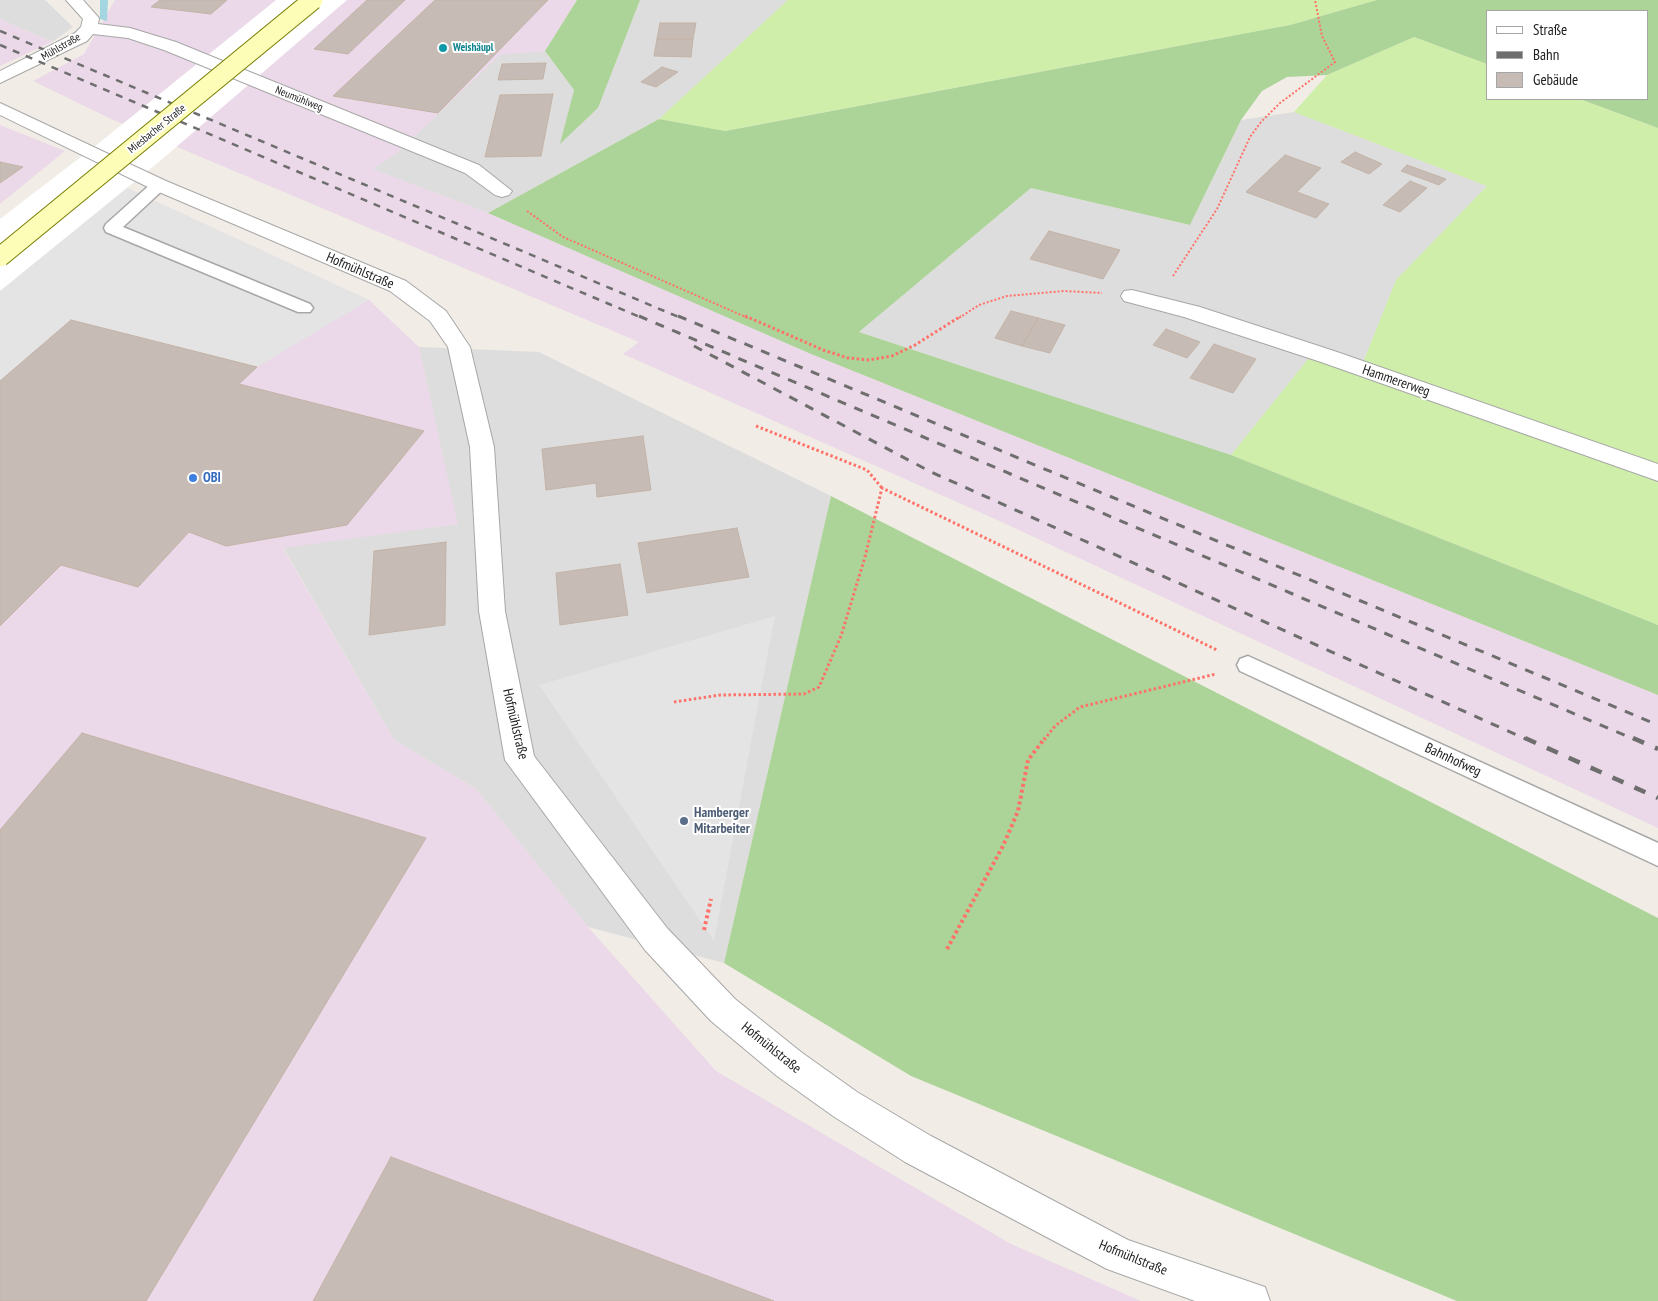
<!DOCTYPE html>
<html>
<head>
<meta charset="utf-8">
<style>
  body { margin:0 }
  #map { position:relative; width:1658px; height:1301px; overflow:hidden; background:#f1ede6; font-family:"PT Sans Narrow",sans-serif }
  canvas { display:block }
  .legend { position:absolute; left:1486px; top:10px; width:162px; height:90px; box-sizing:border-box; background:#fff; border:1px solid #a6a6a6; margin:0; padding:6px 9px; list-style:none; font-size:15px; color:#202020 }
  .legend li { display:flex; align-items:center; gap:10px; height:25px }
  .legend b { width:25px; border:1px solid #a6a6a6 }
</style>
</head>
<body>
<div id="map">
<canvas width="1658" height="1301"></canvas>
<ul class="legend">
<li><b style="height:6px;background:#fff"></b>Straße</li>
<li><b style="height:6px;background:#6e6e6e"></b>Bahn</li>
<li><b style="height:14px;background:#c6bcb5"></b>Gebäude</li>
</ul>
</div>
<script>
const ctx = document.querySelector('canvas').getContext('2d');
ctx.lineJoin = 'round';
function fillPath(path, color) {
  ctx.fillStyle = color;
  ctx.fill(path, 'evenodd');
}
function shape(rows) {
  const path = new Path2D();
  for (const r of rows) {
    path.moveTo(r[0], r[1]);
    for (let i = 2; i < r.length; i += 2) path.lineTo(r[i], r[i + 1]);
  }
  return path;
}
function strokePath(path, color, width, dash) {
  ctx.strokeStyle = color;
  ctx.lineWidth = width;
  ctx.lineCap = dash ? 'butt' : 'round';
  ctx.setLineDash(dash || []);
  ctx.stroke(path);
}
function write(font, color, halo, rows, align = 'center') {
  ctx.font = font + ' "PT Sans Narrow",sans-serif';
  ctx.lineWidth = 4;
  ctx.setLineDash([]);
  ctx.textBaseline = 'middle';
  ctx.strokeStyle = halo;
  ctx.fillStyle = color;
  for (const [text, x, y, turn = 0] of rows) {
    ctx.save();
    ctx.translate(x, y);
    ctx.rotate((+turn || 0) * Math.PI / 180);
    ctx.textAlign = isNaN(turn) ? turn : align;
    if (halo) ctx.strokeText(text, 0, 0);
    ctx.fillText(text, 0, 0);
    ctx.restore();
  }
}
const residential = shape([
  [0,0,45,0,73,27,52,42,0,19],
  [640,0,788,0,659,119,488,213,372,169,398,152,500,54,545,51,574,90,561,143,598,108],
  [1294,112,1487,186,1396,280,1358,375,1309,358,1231,455,859,332,1031,188,1190,225,1241,120],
  [419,347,539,352,831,496,724,963,588,927,476,789,394,740,283,547,457,524]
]);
const industrial = shape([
  [115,0,577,0,545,51,500,55,398,152,373,169,488,213,811,354,1658,695,1658,828,993,518,623,354,639,342,111,119,33,81,84,54],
  [0,19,52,42,0,66],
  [0,125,65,151,0,204],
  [127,188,369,300,419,347,458,524,283,548,394,740,476,789,588,927,716,1071,1011,1244,1141,1301,0,1301,0,289]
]);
const grass = shape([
  [788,0,1377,0,1290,25,724,131,659,119],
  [1414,37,1487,64,1487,99,1580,99,1658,128,1658,625,1231,455,1309,358,1358,375,1396,280,1487,186,1294,112,1327,75]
]);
const forest = shape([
  [577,0,640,0,598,108,560,144,574,90,545,51],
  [1377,0,1658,0,1658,128,1580,99,1647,99,1647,11,1487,11,1487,64,1414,37,1327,75,1287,77,1262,91,1241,120,1190,225,1031,188,859,332,1231,455,1658,625,1658,695,811,354,488,213,659,119,725,131,1290,25],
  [831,496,1658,918,1658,1301,1457,1301,911,1076,724,963]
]);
const parking = shape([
  [127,188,369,300,257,367,71,320,0,381,0,289],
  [775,616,760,694,714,941,539,685]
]);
const pier = shape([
  [276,0,347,0,160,161,0,291,0,219,99,143]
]);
const stream = shape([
  [100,0,108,0,107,21,100,19,100,0]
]);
const building = shape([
  [160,0,227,0,211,14,151,7,160,0],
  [367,0,405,0,348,54,314,49,367,0],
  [435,0,548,0,438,113,333,96,435,0],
  [660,23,696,23,693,39,657,39,660,23],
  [657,39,693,39,691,57,654,56,657,39],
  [546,63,543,79,498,80,502,64,546,63],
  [662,67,678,72,656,87,641,82,662,67],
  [553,94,541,156,485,157,500,95,553,94],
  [1355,152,1382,164,1369,174,1341,162,1355,152],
  [1285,155,1321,168,1297,192,1329,204,1316,218,1246,192,1285,155],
  [0,162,23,167,0,183,0,162],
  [1407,165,1446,179,1439,185,1401,171,1407,165],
  [1410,181,1427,188,1400,212,1383,205,1410,181],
  [1049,231,1120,250,1103,279,1030,259,1049,231],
  [1011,311,1038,318,1022,346,995,338,1011,311],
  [1038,318,1065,325,1050,353,1022,346,1038,318],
  [71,320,257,367,239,384,424,431,347,525,226,546,189,532,138,587,61,565,0,626,0,381,71,320],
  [1166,329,1200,342,1187,358,1153,345,1166,329],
  [1214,344,1256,359,1233,393,1190,378,1214,344],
  [643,436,651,490,597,497,596,483,546,490,542,449,643,436],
  [737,528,749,577,647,593,638,543,737,528],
  [446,542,445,625,369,635,374,551,446,542],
  [620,564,628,615,560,625,556,573,620,564],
  [82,733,426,838,146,1301,0,1301,0,830,82,733],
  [391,1157,774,1301,313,1301,391,1157]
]);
const pathFar2 = shape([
  [527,211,563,237,748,318],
  [1173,276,1217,209,1250,137,1261,122,1280,103,1335,62,1322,36,1315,0],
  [959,318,979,305,1007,296,1064,291,1102,293]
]);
const pathFar1 = shape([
  [745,316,823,350,848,358,869,360,892,356,915,345,961,316],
  [756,426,867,470,882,488],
  [674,702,720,695,804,694,819,687,841,636,865,557,882,488,1217,650],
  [1044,740,1055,726,1080,707,1216,674]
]);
const path = shape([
  [704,930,711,899],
  [947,949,1003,846,1018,811,1028,760,1045,738]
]);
const lane = shape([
  [159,180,165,182,167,185,165,188,123,227,310,304,313,308,310,312,298,312,106,232,104,228,106,224,153,182,159,180],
  [1248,656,1658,843,1658,866,1240,671,1237,665,1240,659,1248,656]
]);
const street = shape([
  [66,0,83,0,99,18,98,24,130,28,176,42,479,165,512,191,509,195,502,197,495,195,465,173,164,50,128,38,93,34,87,41,0,83,0,71,75,33,81,27,83,19,66,0],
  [0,103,166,181,406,281,446,311,470,347,494,447,505,611,534,756,667,928,735,999,801,1052,857,1092,931,1136,1128,1240,1265,1287,1270,1301,1195,1301,1107,1269,905,1162,833,1116,777,1076,711,1021,645,950,505,760,479,611,470,447,448,347,430,321,390,291,152,189,0,115,0,103],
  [1132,290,1200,307,1337,352,1658,464,1658,481,1321,362,1184,317,1124,301,1121,296,1124,291,1132,290]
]);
const railFar2 = shape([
  [0,31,681,318],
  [0,45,642,318]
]);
const railFar1 = shape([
  [639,316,1636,740],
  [678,316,1658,725],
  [694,346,931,472,1528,740]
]);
const rail = shape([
  [1525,738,1658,798],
  [1633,738,1658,749]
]);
const secondaryBridge = shape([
  [0,257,313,0]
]);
const markers = [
  [443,48,5,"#0f9aa8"],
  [193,478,5,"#3f7fe0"],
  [684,821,5,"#5c6f8a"]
];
const farStreetnames = [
  ["Mühlstraße",61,47,-30],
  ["Neumühlweg",299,99,22],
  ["Miesbacher Straße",157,129,-39]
];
const farCulturenames = [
  ["Weishäupl",453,48]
];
const streetNames = [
  ["Hofmühlstraße",360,271,23],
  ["Hammererweg",1396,381,19],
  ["Hofmühlstraße",515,724,77],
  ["Bahnhofweg",1453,760,25],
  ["Hofmühlstraße",771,1048,39],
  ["Hofmühlstraße",1133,1258,22]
];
const shopNames = [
  ["OBI",203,478]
];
const serviceNames = [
  ["Hamberger",694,813],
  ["Mitarbeiter",694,829]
];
fillPath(residential, '#dedddd');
fillPath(industrial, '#ebd8e8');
fillPath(grass, '#ceeea9');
fillPath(forest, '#acd398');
fillPath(parking, '#e4e4e4');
fillPath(pier, '#fff');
fillPath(stream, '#a4d6e1');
fillPath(building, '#c6bcb5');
strokePath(building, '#c4b3a7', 1);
strokePath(lane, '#a7a7a7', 3);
strokePath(street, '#a7a7a7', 2);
strokePath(pathFar2, '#ff7269', 2, [2, 2]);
strokePath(pathFar1, '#ff7269', 3, [2.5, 2.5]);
strokePath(path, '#ff7269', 4, [3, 3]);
fillPath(lane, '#fff');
fillPath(street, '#fff');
strokePath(railFar2, '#6e6e6e', 2.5, [7, 7]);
strokePath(railFar1, '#6e6e6e', 3, [9, 9]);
strokePath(rail, '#6e6e6e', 4.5, [12, 12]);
strokePath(secondaryBridge, '#767e00', 21, []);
strokePath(secondaryBridge, '#fdfdb8', 19);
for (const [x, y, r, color] of markers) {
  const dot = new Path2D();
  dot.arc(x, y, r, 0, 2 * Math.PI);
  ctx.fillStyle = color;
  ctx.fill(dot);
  strokePath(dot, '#fff', 2);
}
write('11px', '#202020', '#fff', farStreetnames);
write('bold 11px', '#0d838f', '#fff', farCulturenames, 'left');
write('14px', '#202020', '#fff', streetNames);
write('bold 14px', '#366cbe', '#fff', shopNames, 'left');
write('bold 14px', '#4e5e75', '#fff', serviceNames, 'left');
</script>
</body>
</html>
